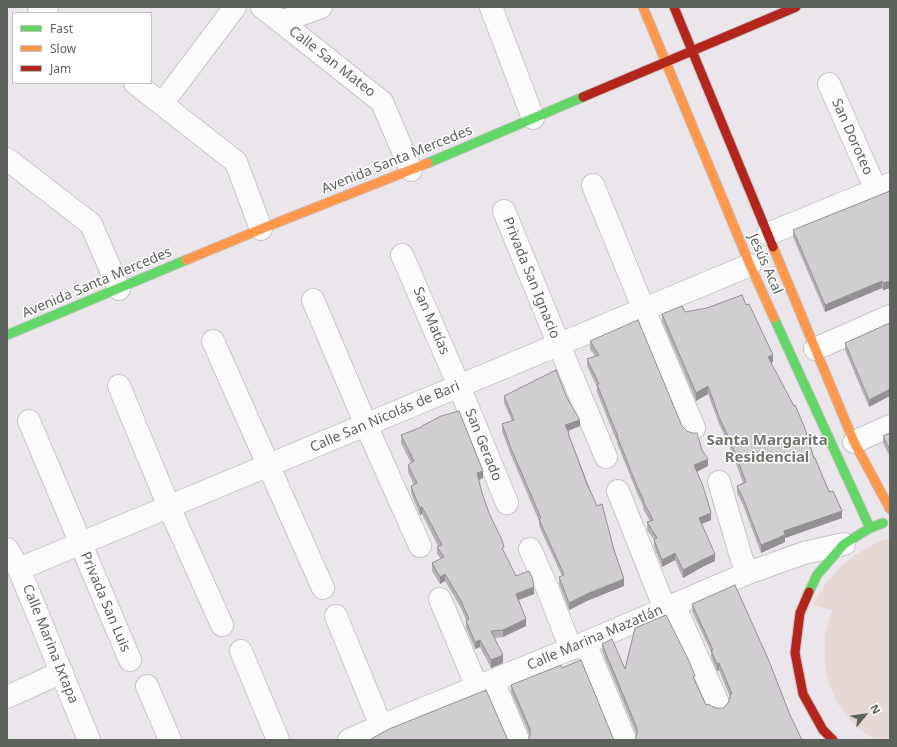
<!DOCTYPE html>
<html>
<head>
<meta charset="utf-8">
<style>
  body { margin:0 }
  #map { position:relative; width:897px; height:747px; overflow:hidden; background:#ebe6eb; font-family:"Noto Sans",sans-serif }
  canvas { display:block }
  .frame { position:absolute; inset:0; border:8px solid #5d635c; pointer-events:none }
  .legend { position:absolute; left:12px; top:12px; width:140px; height:72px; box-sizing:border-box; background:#fff; border:1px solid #bec1be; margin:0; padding:5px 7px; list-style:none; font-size:12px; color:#5d635c }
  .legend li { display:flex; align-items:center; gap:8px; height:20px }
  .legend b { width:20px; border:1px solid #bec1be }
  .north { position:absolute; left:845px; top:695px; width:40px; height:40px; -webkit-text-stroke:3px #fff; paint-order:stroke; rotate:61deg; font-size:11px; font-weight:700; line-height:16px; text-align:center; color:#5d635c }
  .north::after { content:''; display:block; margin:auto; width:14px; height:18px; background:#5d635c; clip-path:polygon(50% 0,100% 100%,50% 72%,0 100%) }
</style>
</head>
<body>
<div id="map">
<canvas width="897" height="747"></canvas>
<div class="frame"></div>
<ul class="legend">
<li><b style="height:5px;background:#63d668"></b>Fast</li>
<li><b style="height:5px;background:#ff974d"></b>Slow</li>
<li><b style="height:5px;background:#b3261e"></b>Jam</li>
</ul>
<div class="north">N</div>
</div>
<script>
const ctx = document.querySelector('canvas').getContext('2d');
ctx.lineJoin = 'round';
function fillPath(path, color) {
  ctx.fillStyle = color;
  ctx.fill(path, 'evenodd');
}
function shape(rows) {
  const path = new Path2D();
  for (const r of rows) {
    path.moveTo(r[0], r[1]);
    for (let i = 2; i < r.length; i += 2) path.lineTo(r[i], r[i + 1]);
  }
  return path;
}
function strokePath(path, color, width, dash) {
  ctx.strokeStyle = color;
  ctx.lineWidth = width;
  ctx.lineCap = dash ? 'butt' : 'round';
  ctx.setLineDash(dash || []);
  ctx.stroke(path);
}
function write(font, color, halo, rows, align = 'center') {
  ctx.font = font + ' "Noto Sans",sans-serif';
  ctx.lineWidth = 3;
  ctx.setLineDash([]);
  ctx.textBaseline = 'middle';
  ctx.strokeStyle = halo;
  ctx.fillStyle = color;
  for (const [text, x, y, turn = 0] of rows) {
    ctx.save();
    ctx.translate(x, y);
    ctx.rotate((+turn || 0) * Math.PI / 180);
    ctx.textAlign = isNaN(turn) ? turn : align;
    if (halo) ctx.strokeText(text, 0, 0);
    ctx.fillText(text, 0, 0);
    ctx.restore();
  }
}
const green = shape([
  [890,539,890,740,877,740,867,735,851,721,838,704,830,687,825,669,825,634,832,610,813,605,825,584,842,565,860,552,880,541]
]);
const street = shape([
  [39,7,47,13],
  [262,7,382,102,411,170],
  [491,7,533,118],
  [281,22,321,7],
  [135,83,236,162,261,229],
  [829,84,876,190],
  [162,104,235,7],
  [7,159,91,224,119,289],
  [593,185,644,310,694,428],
  [504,211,559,345,606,457],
  [768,234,890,184],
  [402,255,459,386,507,503],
  [313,300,366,425,420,546],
  [213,341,323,588],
  [815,349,890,316],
  [119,386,169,507,222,625],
  [29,421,130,660],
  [854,442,890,426],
  [719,482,742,560,748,573],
  [618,491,665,609],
  [7,549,19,569,89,740],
  [530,549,548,590,571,649],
  [19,569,750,265],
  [440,599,477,687],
  [674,605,718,703],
  [336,616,381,726],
  [585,643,625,740],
  [241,651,278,740],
  [493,681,518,740],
  [147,686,170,740],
  [7,697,62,672],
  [349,740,381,726,585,643,748,573,804,553,844,544]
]);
const fast = shape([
  [428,163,583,97],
  [774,318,870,528],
  [7,335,186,260],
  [809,592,817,575,844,544,870,528,883,523]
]);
const slow = shape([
  [643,7,750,265,774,318],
  [773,247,854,442,890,509],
  [186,260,261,229,428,163]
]);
const jam = shape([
  [674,7,773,247],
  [583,97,796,7],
  [809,592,800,613,795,653,803,694,823,730,833,740]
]);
const wall = shape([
  [890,191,890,288,883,290,882,288,825,312,793,237,793,230],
  [746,305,773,362,771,363,842,518,785,538,785,542,761,553,743,505,737,493,737,486,743,483,730,447,719,424,708,394,696,401,662,321,662,314,685,312],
  [890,323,869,407,845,350,845,343],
  [590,341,682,426,708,466,697,472,711,520,702,524,715,561,704,566,683,578,675,560,662,567,654,547,654,540,647,530,647,522,650,521,643,509,643,506,637,493,617,443,617,441,614,435,597,392,597,387,587,366,587,359,595,356,590,349],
  [504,396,567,398,580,426,568,431,569,435,614,550,624,586,589,600,569,610,559,584,559,577,562,576,539,526,539,521,510,453,502,431,502,424,512,421,504,403],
  [890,433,890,457,883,443,883,436],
  [401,435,483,478,478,480,482,493,504,553,516,576,534,594,519,600,526,626,503,637,495,638,503,663,491,668,480,647,475,649,466,628,466,620,461,608,445,581,440,584,432,571,432,563,441,559,437,554,437,547,438,546,422,514,420,515,411,493,411,486,414,485,408,472,408,465,411,463,401,443],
  [692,604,790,715,637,736,602,651,602,644,625,669,695,681,706,705,716,708,723,708,728,703,730,697,719,670,717,671,711,657,711,652,692,611],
  [562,668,613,738,530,736,511,692,511,685]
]);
const shadedWall = shape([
  [882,281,882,288,825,312,825,305],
  [890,281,890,288,883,290,883,283],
  [773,355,773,362,768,364,768,357],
  [708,386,708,394,696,401,696,393],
  [890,389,890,396,869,407,869,400],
  [580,420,580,426,565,432,565,425],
  [708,459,708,466,694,473,694,465],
  [483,471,483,478,477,481,477,473],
  [422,507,422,514,420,515,420,508],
  [842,511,842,518,785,538,785,542,761,553,761,545,784,531],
  [711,513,711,520,699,525,699,518],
  [675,553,675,560,662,567,662,560],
  [715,554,715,561,704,566,683,578,683,570,704,559],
  [445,574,445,581,440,584,440,577],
  [624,579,624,586,589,600,569,610,569,603,589,593],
  [534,587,534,594,516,601,516,594],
  [526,619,526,626,503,637,503,630],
  [480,640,480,647,475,649,475,642],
  [503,655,503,663,491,668,491,660],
  [719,663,719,670,717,671,717,664]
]);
const building = shape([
  [890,191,890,281,883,283,882,281,825,305,793,230,890,191],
  [742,295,746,305,749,304,773,355,768,357,794,406,795,405,804,426,814,458,815,458,829,492,833,491,842,511,784,531,785,535,761,545,743,498,737,486,746,482,730,440,719,417,708,386,696,393,662,314,682,306,685,312,707,308,742,295],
  [638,320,682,426,687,431,692,433,697,433,702,450,708,459,694,465,703,486,711,513,699,518,715,554,704,559,683,570,675,553,662,560,654,540,657,538,647,522,653,520,643,501,644,501,637,486,617,436,618,436,614,427,597,384,599,384,587,359,599,355,590,341,638,320],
  [890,323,890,389,869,400,845,343,890,323],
  [556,370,567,398,580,420,565,425,569,433,568,433,587,484,597,506,602,504,614,550,624,579,589,593,569,603,559,577,564,575,539,519,541,518,510,446,502,424,514,420,504,396,556,370],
  [459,411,483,471,477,473,482,493,489,513,502,540,504,547,502,548,516,576,529,571,532,577,534,587,516,594,526,619,503,630,491,631,503,655,491,660,480,640,475,642,466,621,469,619,461,601,445,574,440,577,432,563,444,557,437,547,442,545,422,507,420,508,414,494,411,486,417,483,408,465,414,461,401,435,422,427,422,426,441,416,459,411],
  [890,433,890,450,883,436,890,433],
  [735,585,769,661,790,715,802,740,635,740,637,734,637,728,602,644,612,639,625,669,635,628,666,615,689,661,695,676,693,677,706,705,709,704,711,706,716,708,723,708,728,703,730,698,730,694,732,694,719,663,717,664,711,650,713,650,692,604,735,585],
  [581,660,613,738,615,740,528,740,530,735,530,729,511,685,561,665,562,668,581,660],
  [486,690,507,738,508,740,371,740,371,739,389,729,486,690]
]);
const streetNames = [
  ["Calle San Mateo",332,62,38],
  ["San Doroteo",852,137,66],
  ["Avenida Santa Mercedes",397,160,-22],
  ["Jesús Acal",765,264,66],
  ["Privada San Ignacio",531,278,68],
  ["Avenida Santa Mercedes",97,283,-23],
  ["San Matías",431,321,67],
  ["Calle San Nicolás de Bari",385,417,-23],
  ["San Gerado",483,445,68],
  ["Privada San Luis",105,602,67],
  ["Calle Marina Mazatlán",595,638,-23],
  ["Calle Marina Ixtapa",50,644,68]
];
const neighbourhoodNames = [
  ["Santa Margarita",767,441],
  ["Residencial",767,458]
];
fillPath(green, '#e6d9d5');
strokePath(street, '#c7c6c6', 24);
strokePath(fast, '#c6c6c6', 11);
strokePath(slow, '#c6c6c6', 11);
strokePath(jam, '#c6c6c6', 11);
strokePath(street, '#fcfbfc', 22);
strokePath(fast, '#63d668', 9);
strokePath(slow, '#ff974d', 9);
strokePath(jam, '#b3261e', 9);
fillPath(wall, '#b4b1b4');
fillPath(shadedWall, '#929092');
fillPath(building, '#d1ced1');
strokePath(building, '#929092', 1);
write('14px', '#5d635c', '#fff', streetNames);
write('bold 15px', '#6f756d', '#fff', neighbourhoodNames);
</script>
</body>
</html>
